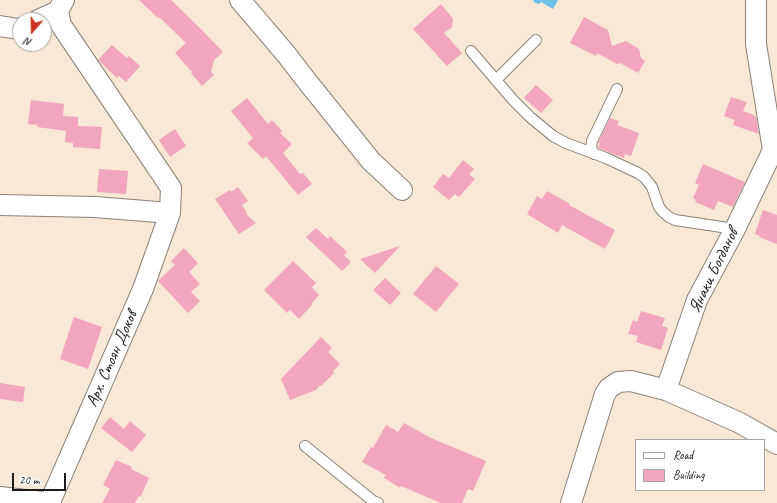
<!DOCTYPE html>
<html>
<head>
<meta charset="utf-8">
<style>
  body { margin:0 }
  #map { position:relative; width:777px; height:503px; overflow:hidden; background:#f8e8d5; font-family:Caveat,sans-serif }
  canvas { display:block }
  .legend { position:absolute; left:635px; top:439px; width:130px; height:52px; box-sizing:border-box; background:#fff; border:1px solid #a4a4a4; margin:0; padding:5px 7px; list-style:none; font-size:12px; color:#1c1c1c }
  .legend li { display:flex; align-items:center; gap:8px; height:20px }
  .legend b { width:20px; border:1px solid #a4a4a4 }
  .north { position:absolute; left:12px; top:12px; width:40px; height:40px; box-sizing:border-box; background:#fff; border:1px solid #a4a4a4; border-radius:50%; rotate:200deg; font-size:11px; font-weight:700; line-height:16px; text-align:center; color:#1c1c1c }
  .north::after { content:''; display:block; margin:auto; width:14px; height:18px; background:#c8321e; clip-path:polygon(50% 0,100% 100%,50% 72%,0 100%) }
  .scale { position:absolute; left:12px; top:473px; width:54px; height:18px; box-sizing:border-box; border:2px solid #1c1c1c; border-top:0; padding-left:5px; font-size:12px; line-height:14px; white-space:nowrap; color:#1c1c1c; -webkit-text-stroke:3px #fff; paint-order:stroke }
</style>
</head>
<body>
<div id="map">
<canvas width="777" height="503"></canvas>
<ul class="legend">
<li><b style="height:5px;background:#fff"></b>Road</li>
<li><b style="height:11px;background:#f1a5be"></b>Building</li>
</ul>
<div class="north">N</div>
<div class="scale">20 m</div>
</div>
<script>
const ctx = document.querySelector('canvas').getContext('2d');
ctx.lineJoin = 'round';
function fillPath(path, color) {
  ctx.fillStyle = color;
  ctx.fill(path, 'evenodd');
}
function shape(rows) {
  const path = new Path2D();
  for (const r of rows) {
    path.moveTo(r[0], r[1]);
    for (let i = 2; i < r.length; i += 2) path.lineTo(r[i], r[i + 1]);
  }
  return path;
}
function strokePath(path, color, width, dash) {
  ctx.strokeStyle = color;
  ctx.lineWidth = width;
  ctx.lineCap = dash ? 'butt' : 'round';
  ctx.setLineDash(dash || []);
  ctx.stroke(path);
}
function write(font, color, halo, rows, align = 'center') {
  ctx.font = font + ' Caveat,sans-serif';
  ctx.lineWidth = 3;
  ctx.setLineDash([]);
  ctx.textBaseline = 'middle';
  ctx.strokeStyle = halo;
  ctx.fillStyle = color;
  for (const [text, x, y, turn = 0] of rows) {
    ctx.save();
    ctx.translate(x, y);
    ctx.rotate((+turn || 0) * Math.PI / 180);
    ctx.textAlign = isNaN(turn) ? turn : align;
    if (halo) ctx.strokeText(text, 0, 0);
    ctx.fillText(text, 0, 0);
    ctx.restore();
  }
}
const water = shape([
  [533,0,558,0,553,9,541,2,539,4,535,3]
]);
const building = shape([
  [139,0,171,0,201,29,223,52,214,60,211,72,214,75,202,86,191,73,192,72,175,53,186,43,159,17,158,18],
  [441,4,453,19,452,27,444,33,462,53,447,66,413,29],
  [584,17,608,30,612,46,626,41,639,49,641,58,645,61,638,73,620,63,617,64,597,53,596,56,570,43],
  [112,45,127,58,129,56,140,66,126,82,119,76,117,78,98,60],
  [536,85,553,100,541,113,524,98],
  [731,97,747,102,743,111,754,115,754,116,756,117,759,134,733,125,735,120,724,116],
  [247,98,268,124,272,120,282,131,280,133,292,144,283,153,300,174,303,173,312,184,298,195,266,156,263,159,247,143,253,138,231,111],
  [31,100,64,104,63,116,78,117,78,126,102,127,100,149,73,147,73,143,65,142,66,131,37,127,38,125,28,124],
  [610,118,619,121,617,125,639,133,631,156,625,154,624,158,598,148,600,143,598,143],
  [175,129,186,146,170,157,159,140],
  [463,160,474,169,469,174,475,179,459,197,455,194,449,200,433,187,443,174,449,178],
  [703,164,745,182,733,207,718,201,714,210,695,202,696,200,693,198,699,185,695,183],
  [99,169,128,171,126,194,97,192],
  [238,187,248,201,242,205,247,213,246,214,256,223,239,234,215,199,230,190,231,192],
  [547,191,570,204,569,205,615,230,605,249,562,225,558,233,527,214,537,196,542,199],
  [763,210,777,215,777,244,759,237,760,236,755,234],
  [316,228,328,239,330,236,347,252,344,255,351,262,342,271,306,237],
  [400,246,375,273,360,259],
  [184,248,198,263,189,272,200,284,191,292,200,301,188,313,158,281,175,265,171,261],
  [293,261,316,283,312,287,319,295,311,304,312,305,299,319,290,310,287,313,264,290],
  [436,266,459,284,436,312,413,294],
  [385,278,401,293,390,305,373,290],
  [641,311,665,318,662,326,668,328,661,350,636,342,638,336,628,334,633,320,637,322],
  [74,317,102,327,88,369,60,359],
  [321,337,332,348,328,352,340,364,333,371,334,373,321,386,320,385,316,390,290,400,281,379],
  [0,383,25,387,23,402,0,399],
  [110,417,124,429,130,421,146,435,132,452,101,428],
  [404,423,431,438,486,461,473,491,468,489,462,503,441,503,401,486,400,488,384,478,386,475,362,462,371,447,373,448,386,425,398,432],
  [116,460,132,467,131,469,149,478,141,496,138,497,135,503,102,503,110,489,103,485]
]);
const lane = shape([
  [471,51,513,100,530,117,553,136,566,143,606,158,638,173,644,177,652,187,659,207,663,212,669,217,675,220,735,229],
  [496,80,536,40],
  [594,154,591,148,592,141,617,89],
  [305,446,373,501,378,503]
]);
const street = shape([
  [240,0,286,54,306,80,371,161,402,190],
  [38,20,58,11],
  [0,26,18,29,20,28],
  [0,205,95,207,170,213],
  [666,390,697,300,735,229,773,150,756,44,756,0],
  [0,497,51,503],
  [50,502,143,289,170,213,171,188,61,25,58,11,64,0],
  [571,503,605,394,609,388,618,382,631,381,666,390,740,423,777,444]
]);
const streetNames = [
  ["Янаки Богданов",714,271,-64],
  ["Арх. Стоян Доков",112,359,-66]
];
fillPath(water, '#6bc1e8');
fillPath(building, '#f1a5be');
strokePath(lane, '#8a8278', 12);
strokePath(street, '#8a8278', 22);
strokePath(lane, '#fff', 10);
strokePath(street, '#fff', 20);
write('17px', '#1c1c1c', '#fff', streetNames);
</script>
</body>
</html>
